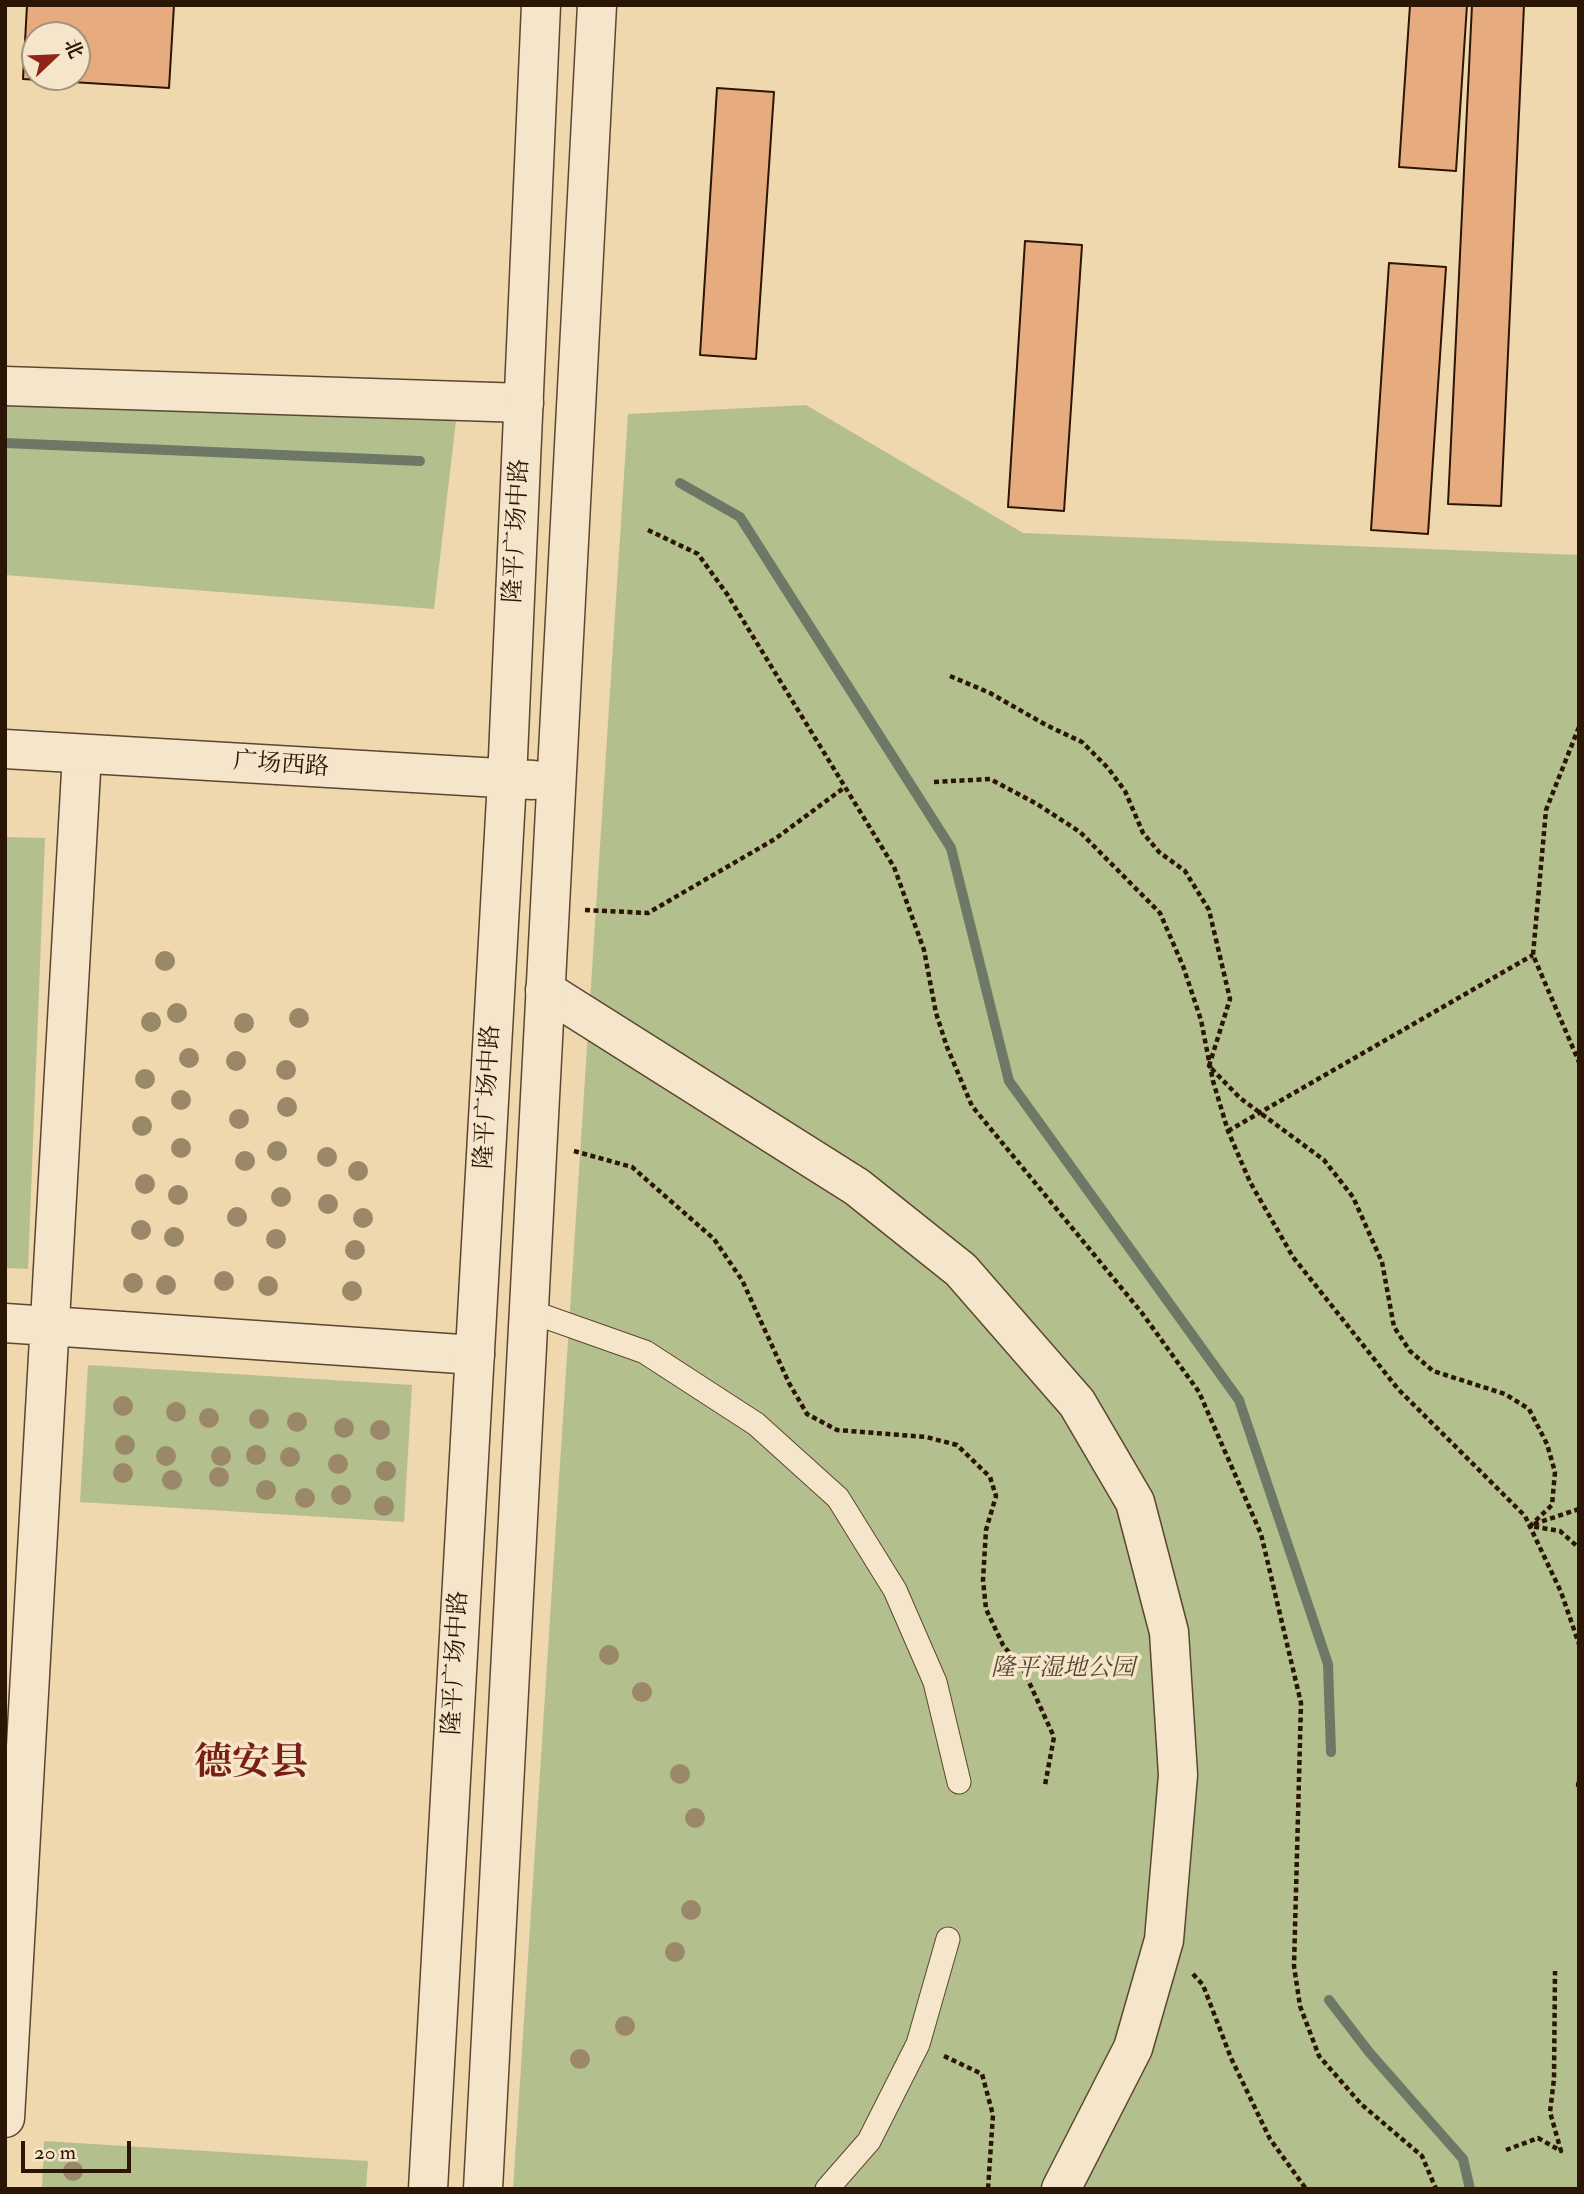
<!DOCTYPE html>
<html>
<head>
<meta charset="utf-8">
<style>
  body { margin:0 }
  #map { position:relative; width:1584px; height:2194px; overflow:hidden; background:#efd7ae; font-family:"IM FELL Double Pica","Noto Serif SC",serif }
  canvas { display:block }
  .frame { position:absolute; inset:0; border:7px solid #2b1505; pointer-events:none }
  .north { position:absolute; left:21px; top:21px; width:70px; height:70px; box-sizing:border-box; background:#f5e5ca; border:2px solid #a4927b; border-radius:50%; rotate:67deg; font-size:19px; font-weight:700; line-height:28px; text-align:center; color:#2b1505 }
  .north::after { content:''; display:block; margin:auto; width:24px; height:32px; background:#8f2418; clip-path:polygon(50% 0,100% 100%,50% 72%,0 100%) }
  .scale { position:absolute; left:21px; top:2141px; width:110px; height:32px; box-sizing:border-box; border:4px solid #2b1505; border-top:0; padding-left:9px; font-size:21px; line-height:24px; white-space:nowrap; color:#2b1505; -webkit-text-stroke:5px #f5e5ca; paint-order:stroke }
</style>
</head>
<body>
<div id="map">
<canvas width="1584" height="2194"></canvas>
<div class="frame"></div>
<div class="north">北</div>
<div class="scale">20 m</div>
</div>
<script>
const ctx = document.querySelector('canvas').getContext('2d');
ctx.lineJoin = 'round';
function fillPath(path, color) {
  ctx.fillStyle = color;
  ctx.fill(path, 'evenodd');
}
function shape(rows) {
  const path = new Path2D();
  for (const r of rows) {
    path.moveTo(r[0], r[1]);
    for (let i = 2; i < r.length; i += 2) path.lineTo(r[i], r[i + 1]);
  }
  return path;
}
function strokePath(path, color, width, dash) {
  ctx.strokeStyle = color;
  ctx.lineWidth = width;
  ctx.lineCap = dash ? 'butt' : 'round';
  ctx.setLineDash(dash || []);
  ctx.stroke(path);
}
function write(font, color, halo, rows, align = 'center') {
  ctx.font = font + ' "IM FELL Double Pica","Noto Serif SC",serif';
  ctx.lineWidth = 7;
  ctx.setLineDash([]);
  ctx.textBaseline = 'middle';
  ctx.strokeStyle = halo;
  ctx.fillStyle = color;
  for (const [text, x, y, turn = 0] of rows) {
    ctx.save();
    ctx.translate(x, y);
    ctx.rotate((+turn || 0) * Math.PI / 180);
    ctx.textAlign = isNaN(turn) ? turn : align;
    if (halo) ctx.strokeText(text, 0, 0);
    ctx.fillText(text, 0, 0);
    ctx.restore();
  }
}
const green = shape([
  [5,403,457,412,434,609,5,575],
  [806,405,1023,533,1579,555,1579,2189,513,2189,628,414],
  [5,837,45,838,28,1269,5,1268],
  [88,1365,412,1385,404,1522,80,1502],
  [44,2141,368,2161,366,2189,42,2189]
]);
const stream = shape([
  [5,443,420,461],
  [680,483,740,517,951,848,1009,1081,1239,1400,1328,1664,1331,1752],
  [1329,2000,1369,2052,1463,2159,1470,2189]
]);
const building = shape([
  [27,5,174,5,169,88,23,79,27,5],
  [35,35,77,35,77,77,35,77,35,35],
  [1410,5,1467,5,1456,171,1399,167,1410,5],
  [1472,5,1524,5,1501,506,1448,504,1472,5],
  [717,88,774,92,756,359,700,355,717,88],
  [1025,241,1082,245,1064,511,1008,507,1025,241],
  [1389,263,1446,267,1428,534,1371,530,1389,263]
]);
const path = shape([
  [648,530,698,554,727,594,894,867,924,950,936,1013,947,1047,972,1106,1142,1313,1199,1392,1261,1534,1301,1703,1294,1966,1300,2006,1319,2056,1361,2104,1422,2156,1436,2189],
  [950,676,990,693,1046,725,1082,742,1108,768,1125,791,1143,833,1159,852,1185,871,1209,910,1230,999,1209,1066,1240,1098,1324,1160,1353,1197,1382,1262,1394,1327,1410,1351,1433,1371,1505,1394,1529,1409,1547,1444,1555,1472,1552,1505,1530,1526,1560,1531,1579,1548],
  [1579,727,1546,810,1533,955,1579,1062],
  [934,782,990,779,1037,804,1080,832,1160,913,1183,966,1201,1020,1213,1081,1228,1131,1250,1182,1293,1257,1398,1389,1525,1516,1561,1592,1579,1644],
  [585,910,648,913,775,839,845,787],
  [1228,1131,1533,955],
  [574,1151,632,1167,714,1239,742,1280,789,1383,807,1414,837,1430,926,1437,957,1445,990,1477,996,1496,986,1530,983,1580,986,1609,1003,1645,1024,1671,1054,1737,1045,1785],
  [1534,1524,1579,1509],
  [1578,1787,1579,1778],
  [1193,1974,1203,1985,1231,2058,1270,2139,1306,2189],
  [944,2056,982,2074,993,2115,988,2189],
  [1506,2150,1538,2138,1561,2151,1550,2112,1554,2079,1555,1971]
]);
const service = shape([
  [529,1311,645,1352,756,1424,838,1498,895,1590,935,1682,959,1782],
  [827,2189,869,2141,918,2044,948,1939]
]);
const minor = shape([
  [5,386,524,403],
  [545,990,857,1187,961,1270,1077,1403,1135,1502,1169,1632,1178,1775,1164,1940,1133,2048,1061,2189],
  [5,1323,475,1355],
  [5,2118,82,754]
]);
const tertiary = shape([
  [5,749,533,780],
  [428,2189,507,780,541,5],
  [483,2189,597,5]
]);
const trees = [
  [165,961],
  [177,1013],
  [299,1018],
  [151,1022],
  [244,1023],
  [189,1058],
  [236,1061],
  [286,1070],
  [145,1079],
  [181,1100],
  [287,1107],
  [239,1119],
  [142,1126],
  [181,1148],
  [277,1151],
  [327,1157],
  [245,1161],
  [358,1171],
  [145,1184],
  [178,1195],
  [281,1197],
  [328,1204],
  [237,1217],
  [363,1218],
  [141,1230],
  [174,1237],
  [276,1239],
  [355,1250],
  [224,1281],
  [133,1283],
  [166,1285],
  [268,1286],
  [352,1291],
  [123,1406],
  [176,1412],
  [209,1418],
  [259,1419],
  [297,1422],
  [344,1428],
  [380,1430],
  [125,1445],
  [256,1455],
  [166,1456],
  [221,1456],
  [290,1457],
  [338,1464],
  [386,1471],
  [123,1473],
  [219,1477],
  [172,1480],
  [266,1490],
  [341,1495],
  [305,1498],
  [384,1506],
  [609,1655],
  [642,1692],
  [680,1774],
  [695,1818],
  [691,1910],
  [675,1952],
  [625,2026],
  [580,2059],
  [73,2171]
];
const streetNames = [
  ["隆平广场中路",518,531,-87],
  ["广场西路",281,766,4],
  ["隆平广场中路",489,1097,-87],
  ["隆平广场中路",457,1663,-87]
];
const parkNames = [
  ["隆平湿地公园",1063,1670]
];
const townNames = [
  ["德安县",251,1766]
];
fillPath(green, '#b4bf8e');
strokePath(stream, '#6e7866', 10);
fillPath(building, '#e6ab7f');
strokePath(building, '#2b1505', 2);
strokePath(service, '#5c462f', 25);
strokePath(minor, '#5c462f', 41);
strokePath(tertiary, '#5c462f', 41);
strokePath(path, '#2b1505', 4.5, [5, 3.5]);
strokePath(service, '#f5e5ca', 23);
strokePath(minor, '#f5e5ca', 38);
strokePath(tertiary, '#f5e5ca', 38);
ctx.fillStyle = '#9a8868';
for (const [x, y] of trees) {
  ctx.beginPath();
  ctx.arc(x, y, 10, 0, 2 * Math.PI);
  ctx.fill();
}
write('24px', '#2b1505', '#f5e5ca', streetNames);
write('italic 24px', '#54482e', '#f5e5ca', parkNames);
write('bold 38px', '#7a1f14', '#f5e5ca', townNames);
</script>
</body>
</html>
